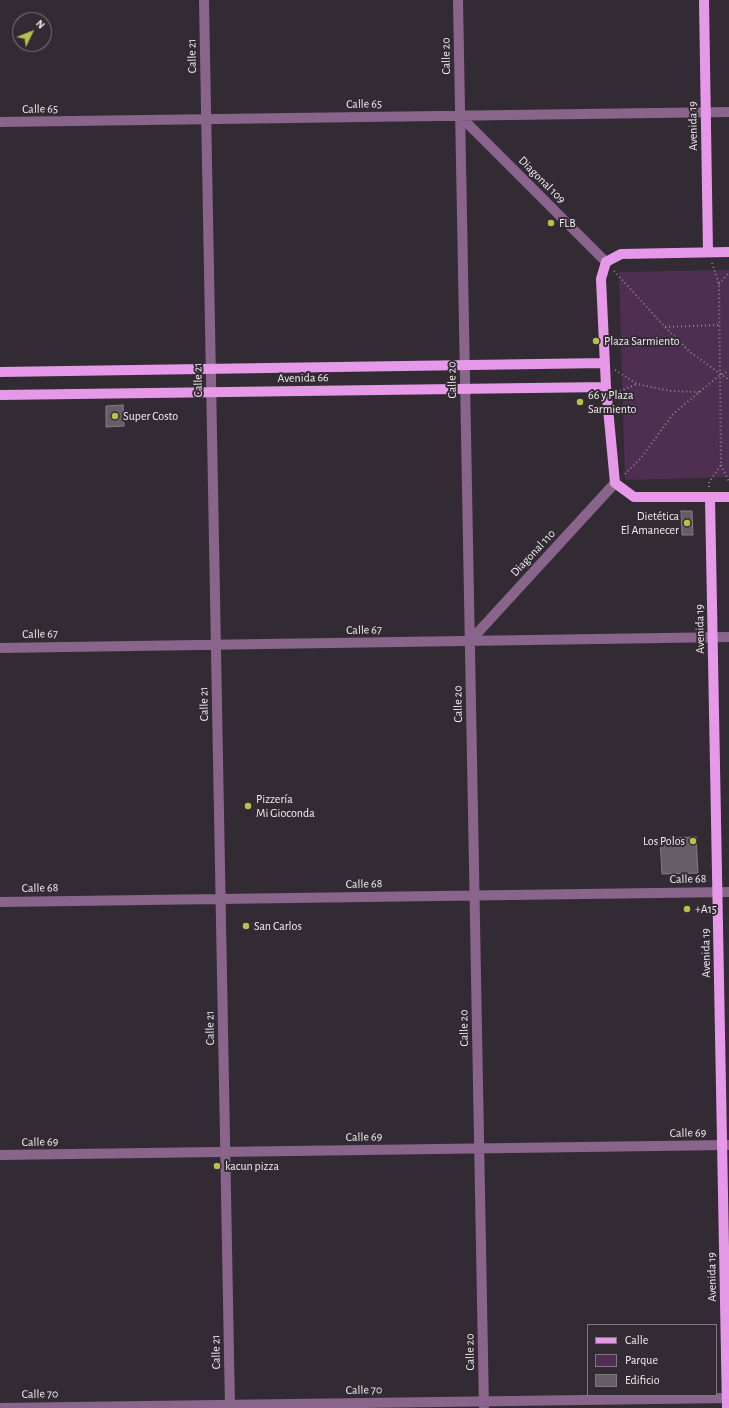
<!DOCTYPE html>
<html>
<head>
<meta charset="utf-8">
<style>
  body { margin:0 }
  #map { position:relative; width:729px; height:1408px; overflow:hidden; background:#332b33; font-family:"Alegreya Sans",sans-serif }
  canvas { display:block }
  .legend { position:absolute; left:587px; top:1324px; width:130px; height:72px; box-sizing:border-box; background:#332b33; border:1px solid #7f797f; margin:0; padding:5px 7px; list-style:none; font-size:12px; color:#f2edf2 }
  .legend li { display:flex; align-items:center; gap:8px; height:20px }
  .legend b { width:20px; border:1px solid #7f797f }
  .north { position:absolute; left:12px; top:12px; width:40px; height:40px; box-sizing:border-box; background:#332b33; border:1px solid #7f797f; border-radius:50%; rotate:47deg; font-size:11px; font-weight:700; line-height:16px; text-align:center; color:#f2edf2 }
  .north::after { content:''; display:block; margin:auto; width:14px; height:18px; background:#b4c24a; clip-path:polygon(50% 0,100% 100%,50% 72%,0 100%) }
</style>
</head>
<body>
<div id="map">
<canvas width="729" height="1408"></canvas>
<ul class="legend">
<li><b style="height:5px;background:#e799e9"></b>Calle</li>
<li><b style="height:11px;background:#4f2f51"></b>Parque</li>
<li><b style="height:11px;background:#665e66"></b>Edificio</li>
</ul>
<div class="north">N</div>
</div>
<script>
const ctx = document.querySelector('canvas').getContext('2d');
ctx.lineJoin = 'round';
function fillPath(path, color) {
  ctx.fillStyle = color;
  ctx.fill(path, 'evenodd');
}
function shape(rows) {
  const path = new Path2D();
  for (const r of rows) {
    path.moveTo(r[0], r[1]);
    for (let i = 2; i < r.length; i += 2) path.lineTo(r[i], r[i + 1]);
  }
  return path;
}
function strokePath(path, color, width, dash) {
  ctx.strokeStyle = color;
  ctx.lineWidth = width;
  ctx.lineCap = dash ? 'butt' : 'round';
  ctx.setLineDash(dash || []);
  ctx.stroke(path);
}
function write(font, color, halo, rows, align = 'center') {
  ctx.font = font + ' "Alegreya Sans",sans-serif';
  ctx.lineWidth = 4;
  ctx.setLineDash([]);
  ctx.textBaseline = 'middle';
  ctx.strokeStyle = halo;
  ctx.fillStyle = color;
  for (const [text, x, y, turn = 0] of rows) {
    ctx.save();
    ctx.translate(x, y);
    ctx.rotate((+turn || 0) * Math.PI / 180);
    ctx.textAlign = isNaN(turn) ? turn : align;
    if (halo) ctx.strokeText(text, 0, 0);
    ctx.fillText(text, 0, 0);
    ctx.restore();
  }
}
const green = shape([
  [729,270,729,477,625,480,619,272]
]);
const building = shape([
  [123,405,124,426,106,427,106,406,123,405],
  [681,511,692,511,693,535,682,535,681,511],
  [696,837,698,873,662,874,660,838,696,837]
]);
const path = shape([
  [614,271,665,327,690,352,729,380],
  [719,284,729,273],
  [665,327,719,325],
  [615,370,637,384,671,391,700,392],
  [616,390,620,391,637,384],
  [721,465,729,482],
  [625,474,641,458,673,414,720,375,729,371],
  [709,487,709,482,721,465,719,284,712,263]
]);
const minor = shape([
  [204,0,230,1408],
  [458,0,484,1408],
  [460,116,606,262],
  [0,122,729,112],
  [470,641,615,483],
  [0,648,729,637],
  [0,902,729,892],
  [0,1155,729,1145],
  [0,1408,729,1398]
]);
const major = shape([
  [704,0,708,252],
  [729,252,621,254,606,262,601,279,606,387,615,483,634,497,729,497],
  [0,372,605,363],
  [0,395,606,387],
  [710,498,727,1408]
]);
const markers = [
  [551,223,4,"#b4c24a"],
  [596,341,4,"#b4c24a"],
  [580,402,4,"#b4c24a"],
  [115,416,4,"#b4c24a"],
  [687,523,4,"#b4c24a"],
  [248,806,4,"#b4c24a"],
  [693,841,4,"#b4c24a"],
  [687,909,4,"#b4c24a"],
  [246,926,4,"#b4c24a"],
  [217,1166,4,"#b4c24a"]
];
const streetNames = [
  ["Calle 21",192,56,-91],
  ["Calle 20",446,56,-91],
  ["Calle 65",364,104,-1],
  ["Calle 65",40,109,-1],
  ["Avenida 19",693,126,-91],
  ["Diagonal 109",542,180,45],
  ["Avenida 66",303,378,-1],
  ["Calle 21",198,380,-91],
  ["Calle 20",452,380,-91],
  ["Diagonal 110",533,553,-47],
  ["Avenida 19",700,629,-91],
  ["Calle 67",364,630,-1],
  ["Calle 67",40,634,-1],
  ["Calle 21",204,704,-91],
  ["Calle 20",458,704,-91],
  ["Calle 68",688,879,-1],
  ["Calle 68",364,884,-1],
  ["Calle 68",40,888,-1],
  ["Avenida 19",706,953,-91],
  ["Calle 21",210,1028,-91],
  ["Calle 20",464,1028,-91],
  ["Calle 69",688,1133,-1],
  ["Calle 69",364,1137,-1],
  ["Calle 69",40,1142,-1],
  ["Avenida 19",712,1277,-91],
  ["Calle 21",216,1352,-91],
  ["Calle 20",470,1352,-91],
  ["Calle 70",364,1390,-1],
  ["Calle 70",40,1394,-1]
];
const poiNames = [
  ["FLB",559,223],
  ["Plaza Sarmiento",604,341],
  ["66 y Plaza",588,395],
  ["Sarmiento",588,409],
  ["Super Costo",123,416],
  ["Dietética",679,516,"right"],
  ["El Amanecer",679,530,"right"],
  ["Pizzería",256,799],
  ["Mi Gioconda",256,813],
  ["Los Polos",685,841,"right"],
  ["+A15",695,909],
  ["San Carlos",254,926],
  ["kacun pizza",225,1166]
];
fillPath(green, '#4f2f51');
fillPath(building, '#665e66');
strokePath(building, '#857c85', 1);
strokePath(path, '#8e878e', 2, [1, 3]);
strokePath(minor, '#8a658b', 10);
strokePath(major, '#e799e9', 10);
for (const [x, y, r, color] of markers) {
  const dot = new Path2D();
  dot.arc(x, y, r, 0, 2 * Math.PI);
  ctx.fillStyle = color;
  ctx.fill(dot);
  strokePath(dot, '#332b33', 1.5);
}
write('12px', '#f2edf2', '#332b33', streetNames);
write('12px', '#f2edf2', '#332b33', poiNames, 'left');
</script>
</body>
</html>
